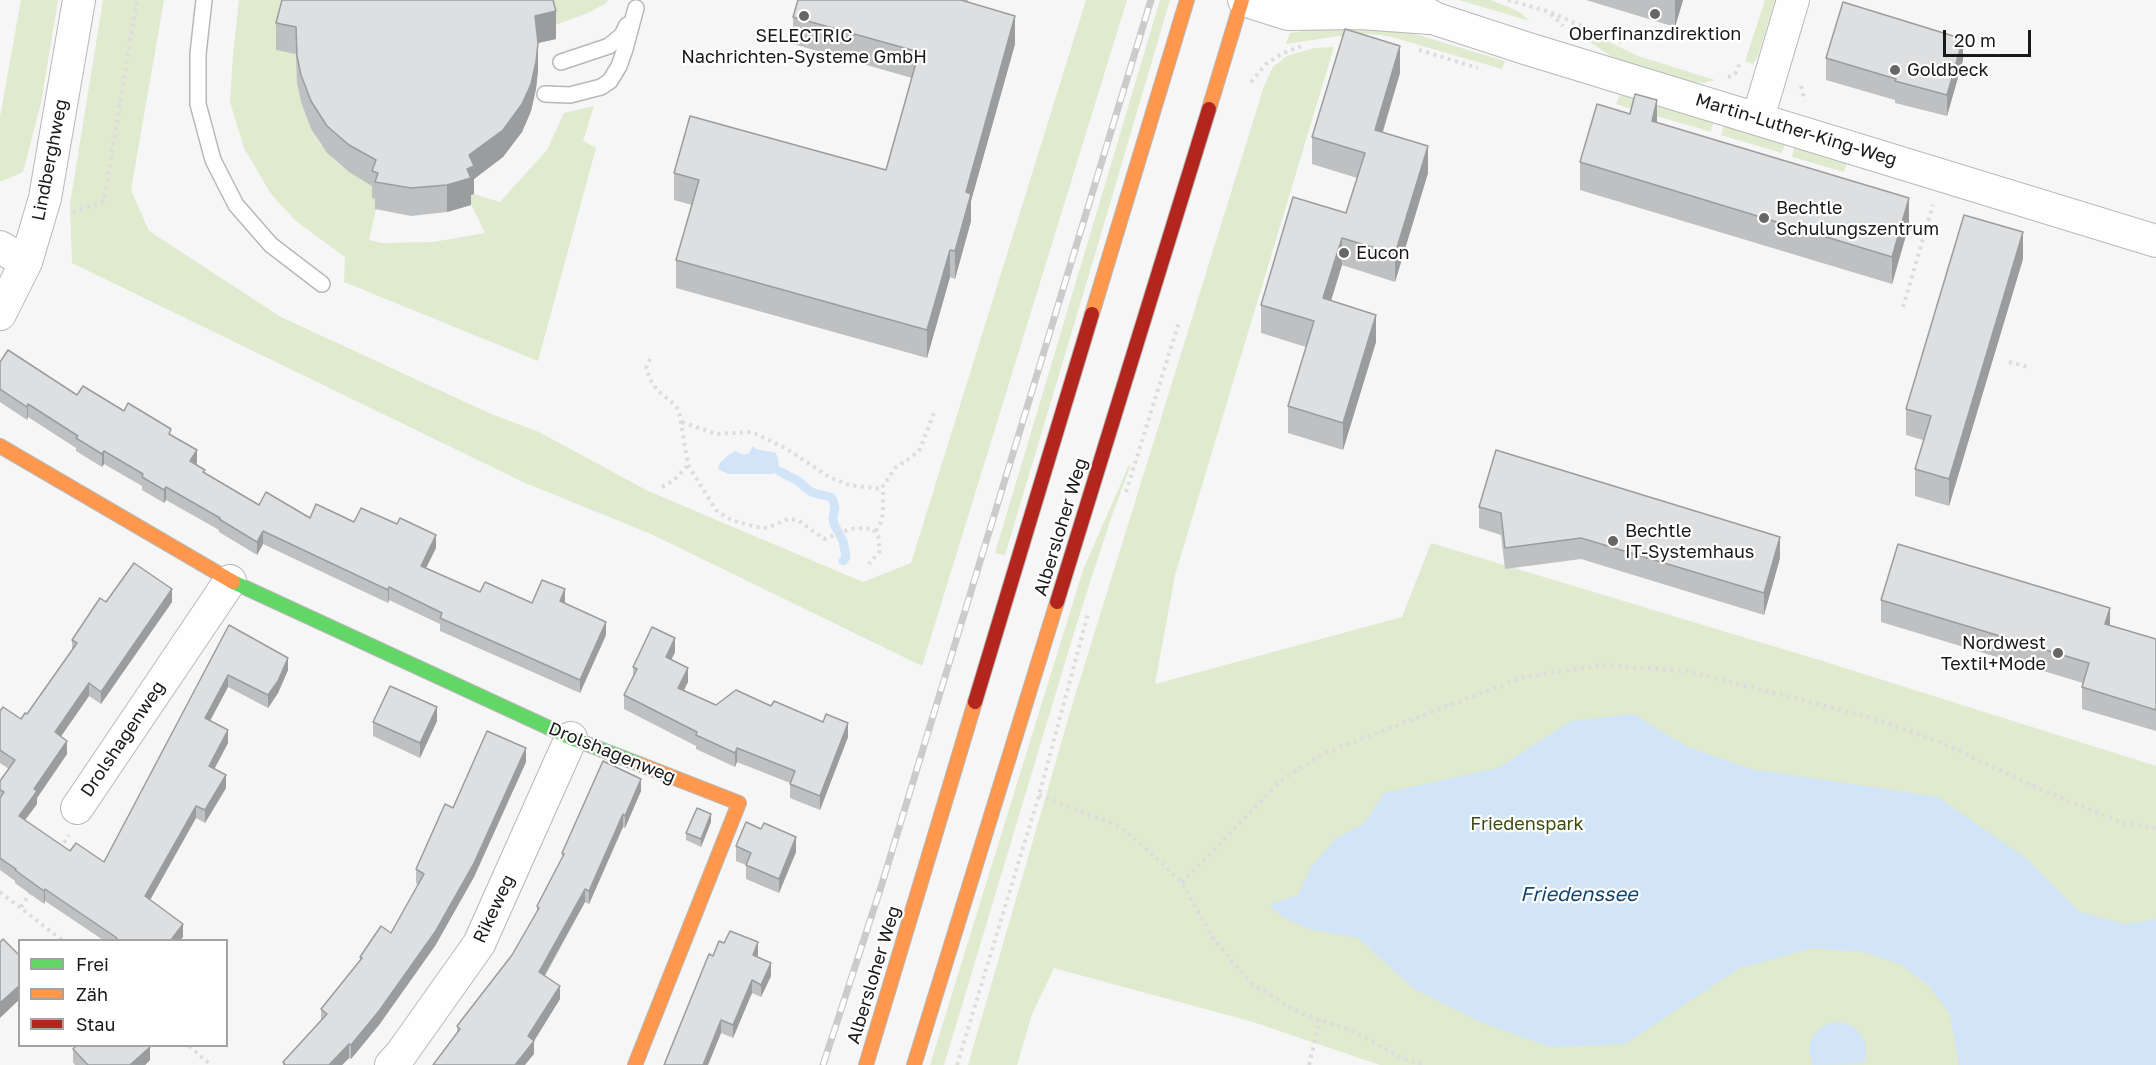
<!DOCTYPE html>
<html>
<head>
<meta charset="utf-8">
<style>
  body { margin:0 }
  #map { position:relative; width:2156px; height:1065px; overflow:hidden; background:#f6f6f7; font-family:"Golos Text",sans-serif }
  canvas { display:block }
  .legend { position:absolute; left:18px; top:939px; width:210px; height:108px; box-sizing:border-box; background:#fff; border:2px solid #a3a3a3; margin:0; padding:8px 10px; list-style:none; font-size:18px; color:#19191a }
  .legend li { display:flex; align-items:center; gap:12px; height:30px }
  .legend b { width:30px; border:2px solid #a3a3a3 }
  .scale { position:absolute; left:1943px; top:30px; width:88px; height:27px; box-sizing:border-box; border:3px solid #19191a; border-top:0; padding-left:8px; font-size:18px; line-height:21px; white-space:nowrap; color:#19191a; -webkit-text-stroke:4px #fff; paint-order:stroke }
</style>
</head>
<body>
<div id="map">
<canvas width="2156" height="1065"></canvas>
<ul class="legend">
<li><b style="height:8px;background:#63d668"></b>Frei</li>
<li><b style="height:8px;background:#ff974d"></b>Zäh</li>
<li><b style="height:8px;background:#b3261e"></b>Stau</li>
</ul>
<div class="scale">20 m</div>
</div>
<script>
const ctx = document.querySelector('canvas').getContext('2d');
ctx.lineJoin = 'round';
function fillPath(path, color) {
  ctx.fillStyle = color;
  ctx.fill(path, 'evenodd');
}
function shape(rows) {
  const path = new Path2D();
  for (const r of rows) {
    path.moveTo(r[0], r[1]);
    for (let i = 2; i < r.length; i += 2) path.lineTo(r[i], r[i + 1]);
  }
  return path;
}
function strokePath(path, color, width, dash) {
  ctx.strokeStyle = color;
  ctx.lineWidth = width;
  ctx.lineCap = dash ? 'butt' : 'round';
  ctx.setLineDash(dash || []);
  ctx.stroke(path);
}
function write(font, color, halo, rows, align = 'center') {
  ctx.font = font + ' "Golos Text",sans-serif';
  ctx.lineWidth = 4.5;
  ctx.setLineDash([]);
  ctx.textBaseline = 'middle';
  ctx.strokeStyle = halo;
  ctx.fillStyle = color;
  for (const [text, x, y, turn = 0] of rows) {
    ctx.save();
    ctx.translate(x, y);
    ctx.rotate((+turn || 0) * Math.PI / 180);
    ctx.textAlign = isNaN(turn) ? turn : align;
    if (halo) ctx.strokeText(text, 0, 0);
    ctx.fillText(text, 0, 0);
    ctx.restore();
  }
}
const green = shape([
  [21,0,58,0,41,103,23,172,0,182,0,117],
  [103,0,164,0,131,190,149,231,281,317,491,414,539,432,648,491,863,582,911,563,1086,0,1127,0,922,666,651,534,523,482,72,263,70,204],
  [239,0,295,0,299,52,297,83,301,102,311,129,320,144,334,160,349,172,376,186,378,200,369,240,382,243,433,242,485,233,467,196,474,194,500,202,547,150,564,113,594,106,583,141,596,148,538,361,344,282,345,257,296,221,271,194,244,148,230,102,233,55],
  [540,0,608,0,605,4,585,14,550,27],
  [1160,0,1170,0,1099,241,1005,555,995,553],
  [1459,0,1491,0,1518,11,1530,21],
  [1765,0,1775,0,1758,56,1753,64,1745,61],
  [1570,23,1638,56,1715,80,1704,83,1677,80,1639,69,1614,58,1582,37],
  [1378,26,1411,33,1505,61,1502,69,1388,36,1369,34,1346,35,1286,44,1290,33,1323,28],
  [1334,47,1175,575,1155,684,1402,617,1431,543,1816,659,2156,766,2156,1065,1380,1065,1253,1022,1054,968,1032,1014,1017,1065,968,1065,1073,702,1264,86,1273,67,1287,56,1314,48],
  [1620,95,1713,123,1711,132,1616,104],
  [1724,126,1785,144,1782,153,1721,135],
  [1794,147,1847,163,1844,172,1792,157],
  [1129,465,1130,467,1109,524,1076,626,944,1065,930,1065,1083,570]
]);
const water = shape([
  [753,446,756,449,776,453,778,458,779,471,772,474,728,474,718,469,720,463,727,456,735,451,744,455,749,453],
  [1633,714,1686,746,1751,769,1938,797,2027,859,2080,912,2126,924,2156,919,2156,1065,1959,1065,1950,1014,1928,985,1900,964,1864,952,1813,948,1740,968,1625,1044,1550,1047,1480,1022,1413,988,1358,938,1308,929,1281,916,1269,905,1298,895,1311,867,1336,838,1365,823,1384,793,1498,768,1571,721],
  [1839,1022,1848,1024,1856,1029,1862,1036,1866,1045,1866,1054,1864,1064,1813,1065,1809,1052,1810,1043,1814,1035,1820,1028,1829,1023]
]);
const stream = shape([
  [779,471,798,481,811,492,830,497,833,500,835,508,833,518,834,524,843,541,846,557,843,561]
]);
const path = shape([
  [1508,0,1550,12,1621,43],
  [1551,14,1563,26],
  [1419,50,1478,68],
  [1728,77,1735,74,1740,63],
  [1251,82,1266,64,1283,53,1302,46],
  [1801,86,1805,101],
  [73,213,104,201,137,0],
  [1903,307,1933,205],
  [650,359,646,368,650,379,657,390,675,405,679,411,688,465,716,510,731,520,756,527,767,528,788,519,798,520,824,539,850,529,862,528,873,529,878,536,880,551,869,564],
  [2009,362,2028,367],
  [682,422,716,434,752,432,787,449,829,477,849,485,883,489],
  [662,487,674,480,688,465],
  [1126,492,1179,322],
  [876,531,881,522,883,513,883,486,895,468,913,456,920,449,934,413],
  [1039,795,1119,826,1148,850,1182,883,1214,940,1253,985,1300,1013,1354,1032,1403,1058,1425,1065],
  [60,849,69,835],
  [1182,883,1280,781,1324,753,1524,677,1602,665,1686,671,1869,717,1938,741,2033,786,2122,823,2156,828],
  [0,892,62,940],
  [21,907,32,890],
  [189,1046,211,1065],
  [957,1065,1039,795,1088,614],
  [1309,1065,1320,1020]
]);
const lane = shape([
  [204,0,198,54,198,104,213,160,236,205,271,245,322,284],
  [561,62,609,46,622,35,627,25],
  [545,94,570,95,601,87,610,81,619,66,625,49,636,8]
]);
const street = shape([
  [1244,0,1288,14,1361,13,1430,18],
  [1403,0,1436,19,1525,48,2156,241],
  [1758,118,1793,0],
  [0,247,26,262],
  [0,314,26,262,45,198,79,0],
  [77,808,230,581],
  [391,1065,401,1054,479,944,571,738]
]);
const fast = shape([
  [233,582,571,738,639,764]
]);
const slow = shape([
  [1209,109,1242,0],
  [1092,314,1187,0],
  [0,446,233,582],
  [635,1065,739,803,639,764],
  [866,1065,975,702],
  [914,1065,1057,602]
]);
const jam = shape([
  [1057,602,1209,109],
  [975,702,1092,314]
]);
const rail = shape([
  [823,1065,881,887,1151,0]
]);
const wall = shape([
  [798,0,968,0,968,3,1015,44,971,201,971,221,955,279,950,277,927,358,676,288,676,260,692,205,674,200,674,173,886,170,912,78,793,44,793,17],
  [1586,0,1683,0,1675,27],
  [276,23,556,39,538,43,538,70,536,89,531,111,522,132,503,157,474,179,474,194,471,195,471,205,447,212,411,216,375,209,375,199,372,198,372,186,349,172,327,153,311,129,301,102,297,83,296,54,276,50],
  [1826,58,1963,60,1947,116,1895,103,1895,100,1826,80],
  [1400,73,1383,132,1428,173,1395,282,1342,265,1331,301,1376,342,1343,450,1288,433,1288,406,1306,347,1261,333,1261,305,1346,213,1357,178,1312,164,1312,137],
  [1657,122,1909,225,1892,284,1580,190,1580,162],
  [2023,259,1949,506,1915,496,1915,469,1923,440,1906,435,1906,409],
  [0,362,77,395,124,411,171,435,197,463,196,464,205,473,259,505,310,518,354,522,436,548,426,568,480,592,532,603,565,602,565,603,606,635,580,693,440,631,440,624,389,600,388,603,263,544,257,555,219,532,219,530,166,500,164,503,142,490,142,486,104,464,102,467,76,451,76,448,28,417,27,420,0,402],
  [1479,507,1780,558,1764,615,1581,559,1505,569,1501,535,1479,528],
  [1881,600,2110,625,2156,639,2156,731,2082,709,2082,687,2083,683,1881,622],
  [106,602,172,602,101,704,89,696,61,736,67,754,37,798,37,804,25,820,70,851,104,862,229,625,288,670,278,693,268,708,228,687,210,721,228,743,214,769,226,788,205,823,196,818,150,900,183,937,180,940,103,940,45,901,44,904,15,883,15,881,0,870,0,781,9,769,0,763,0,711,21,719,27,714,72,651,72,640],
  [675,652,671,660,688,682,683,690,716,705,771,706,848,737,820,810,790,798,790,783,737,762,735,767,696,749,696,746,624,709,624,695,633,677,633,667],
  [437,721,420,758,373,736,373,722],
  [526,762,474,877,435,946,379,1025,351,1059,349,1058,342,1065,283,1065,283,1062,321,1020,321,1009,360,961,360,957,391,933,418,885,416,883,416,869,453,808],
  [641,791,625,828,623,827,589,904,585,902,545,976,560,999,534,1041,534,1054,457,1032,457,1026,512,955,537,913,537,906,562,858,562,853],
  [711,822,701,847,686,840,686,833],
  [736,846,796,852,779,893,746,879,746,865,736,861],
  [758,955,757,957,771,976,761,997,752,993,733,1038,721,1033,708,1065,664,1065,713,956],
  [73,1049,150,1060,145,1065,75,1065,73,1062]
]);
const shadedWall = shape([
  [1675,0,1683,0,1675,27],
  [556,11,556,39,538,43,538,70,536,89,531,111,522,132,503,157,474,179,474,194,471,195,471,205,447,212,447,185,467,169,469,155,535,16],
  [1015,16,1015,44,971,201,971,221,955,279,955,251,966,192],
  [1963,39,1963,60,1947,116,1947,95],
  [1400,46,1400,73,1375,157,1375,130],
  [1657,100,1657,128,1652,121],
  [1428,146,1428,173,1395,282,1395,254],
  [1909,198,1909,225,1892,284,1892,257],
  [2023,232,2023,259,1949,506,1949,479],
  [1342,238,1342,265,1323,326,1323,298],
  [950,250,950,277,927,358,927,330],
  [1376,315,1376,342,1343,450,1343,423],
  [28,404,28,417,27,420,27,407],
  [197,450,197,463,190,474,190,461],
  [104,451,104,464,102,467,102,454],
  [166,487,166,500,164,503,164,490],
  [263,531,263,544,257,555,257,542],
  [436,535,436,548,421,578,421,566],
  [1780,537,1780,558,1764,615,1764,593],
  [389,587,389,600,388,603,388,590],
  [172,589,172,602,101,704,101,692],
  [565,589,565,602,560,614,560,601],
  [2110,608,2110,629,2105,624],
  [606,622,606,635,580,693,580,680],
  [675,638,675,652,666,671,666,657],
  [288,658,288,670,278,693,268,708,268,695],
  [688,668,688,682,678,702,678,688],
  [228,675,228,687,205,730,205,718],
  [89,683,89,696,55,745,55,732],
  [437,707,437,721,420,758,420,743],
  [848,723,848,737,820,810,820,796],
  [228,730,228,743,209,779,209,766],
  [67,741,67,754,37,798,37,804,19,828,19,816,34,789],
  [526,748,526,762,474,877,435,946,379,1025,351,1059,351,1045],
  [737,748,737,762,735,767,735,753],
  [226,775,226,788,205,823,205,810],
  [641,779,641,791,625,828,625,816],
  [196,806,196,818,145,909,145,896],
  [623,814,623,827,589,904,589,891],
  [711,814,711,822,701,847,701,839],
  [796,837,796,852,779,893,779,879],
  [45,889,45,901,44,904,44,891],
  [585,889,585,902,539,985,539,972],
  [183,924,183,937,180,940,171,940],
  [758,942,758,955,753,968,753,955],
  [771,963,771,976,761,997,761,985],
  [752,980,752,993,733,1038,733,1025],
  [20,985,20,999,0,1018,0,1003],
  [560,986,560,999,534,1041,534,1054,525,1065,515,1065,528,1036],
  [721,1020,721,1033,708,1065,703,1065],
  [349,1044,349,1058,342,1065,329,1065],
  [150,1047,150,1060,145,1065,130,1065]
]);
const building = shape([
  [282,0,553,0,556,11,535,16,538,43,536,62,531,84,522,104,503,130,469,155,474,166,467,169,471,178,447,185,411,188,375,182,378,173,372,171,376,160,349,145,327,126,311,101,301,75,297,56,296,27,276,23,282,0],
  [798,0,961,0,1015,16,966,192,971,194,955,251,950,250,927,330,676,260,699,180,674,173,690,116,886,170,919,52,793,17,798,0],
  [1843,2,1963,39,1947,95,1895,81,1896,79,1826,58,1843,2],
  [1345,29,1400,46,1375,130,1428,146,1395,254,1342,238,1323,298,1376,315,1343,423,1288,406,1314,321,1261,305,1293,197,1346,213,1365,153,1312,137,1345,29],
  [1635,94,1657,100,1652,121,1909,198,1892,257,1580,162,1597,104,1630,114,1635,94],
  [1964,215,2023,232,1949,479,1915,469,1931,416,1906,409,1964,215],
  [8,350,77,395,83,386,124,411,128,403,171,429,169,434,197,450,190,461,205,470,203,472,259,505,266,492,310,518,316,504,354,522,361,508,397,524,400,518,436,535,421,566,480,592,485,582,532,603,542,580,565,589,560,601,606,622,580,680,440,618,442,613,389,587,388,590,263,531,257,542,219,519,220,518,166,487,164,490,142,477,143,474,104,451,102,454,76,438,78,436,28,404,27,407,0,389,0,362,8,350],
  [1496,450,1780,537,1764,593,1581,538,1505,548,1501,513,1479,507,1496,450],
  [1898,544,2110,608,2105,624,2156,639,2156,710,2082,687,2089,663,1881,600,1898,544],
  [134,563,172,589,101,692,89,683,55,732,67,741,34,789,37,791,19,816,70,851,76,843,104,862,229,625,288,658,278,681,268,695,228,675,205,718,228,730,209,766,226,775,205,810,196,806,145,896,183,924,171,940,115,940,117,938,45,889,44,891,15,870,16,869,0,858,0,798,4,792,0,790,0,781,15,760,0,750,0,711,3,707,21,719,25,713,27,714,77,643,72,640,100,598,106,602,134,563],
  [652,627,675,638,666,657,688,668,678,688,716,705,736,690,771,706,774,701,823,722,826,714,848,723,820,796,790,784,795,771,737,748,735,753,696,735,697,732,624,695,637,669,633,667,652,627],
  [390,686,437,707,420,743,373,722,390,686],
  [487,731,526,748,474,863,435,932,379,1011,351,1045,349,1044,329,1065,285,1065,283,1062,327,1014,321,1009,362,958,360,957,381,926,391,933,424,874,416,869,445,804,453,808,487,731],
  [603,761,641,779,625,816,623,814,589,891,585,889,539,972,560,986,528,1036,534,1041,515,1065,433,1065,460,1029,457,1026,512,955,539,908,537,906,564,854,562,853,603,761],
  [697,808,711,814,701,839,686,833,697,808],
  [746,822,761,829,764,823,796,837,779,879,746,865,751,853,736,846,746,822],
  [730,931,758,942,753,955,771,963,761,985,752,980,733,1025,721,1020,703,1065,664,1065,709,954,713,956,719,941,724,943,730,931],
  [3,939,20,956,20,985,0,1003,0,942,3,939],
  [76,1046,149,1046,150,1047,130,1065,88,1065,73,1049,76,1046]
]);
const markers = [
  [1655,14,6,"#666667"],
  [804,16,6,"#666667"],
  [1895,70,6,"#666667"],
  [1764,218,6,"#666667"],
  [1344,253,6,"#666667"],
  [1613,541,6,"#666667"],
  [2058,653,6,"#666667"]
];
const poiNames = [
  ["Oberfinanzdirektion",1655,34,"center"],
  ["SELECTRIC",804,36,"center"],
  ["Nachrichten-Systeme GmbH",804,57,"center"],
  ["Goldbeck",1907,70],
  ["Bechtle",1776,208],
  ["Schulungszentrum",1776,229],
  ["Eucon",1356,253],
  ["Bechtle",1625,531],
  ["IT-Systemhaus",1625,552],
  ["Nordwest",2046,643,"right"],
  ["Textil+Mode",2046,664,"right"]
];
const streetNames = [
  ["Martin-Luther-King-Weg",1796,130,17],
  ["Lindberghweg",50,160,-79],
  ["Albersloher Weg",1061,527,-73],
  ["Drolshagenweg",123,739,-56],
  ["Drolshagenweg",612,753,22],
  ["Rikeweg",494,909,-65],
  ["Albersloher Weg",874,975,-73]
];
const parkNames = [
  ["Friedenspark",1527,824]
];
const waterNames = [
  ["Friedenssee",1579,895]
];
fillPath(green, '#dfeace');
fillPath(water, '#d1e4f8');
strokePath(stream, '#d1e4f8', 9);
strokePath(lane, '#b8b8b9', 18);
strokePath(street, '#b8b8b9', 34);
strokePath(fast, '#b8b8b9', 16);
strokePath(slow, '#b8b8b9', 16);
strokePath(jam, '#b8b8b9', 16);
strokePath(path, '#dcdcdd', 4, [3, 4.5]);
strokePath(lane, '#fefefe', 15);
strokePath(street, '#fefefe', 32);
strokePath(fast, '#63d668', 14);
strokePath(slow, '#ff974d', 14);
strokePath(jam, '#b3261e', 14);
strokePath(rail, '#cbcbcb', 7);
strokePath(rail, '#fff', 4.5, [14]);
fillPath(wall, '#bfc0c1');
fillPath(shadedWall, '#9b9c9d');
fillPath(building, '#dedfe0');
strokePath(building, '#9b9c9d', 1.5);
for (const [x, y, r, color] of markers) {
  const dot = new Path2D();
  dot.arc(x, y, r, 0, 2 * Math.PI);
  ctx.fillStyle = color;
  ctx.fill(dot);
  strokePath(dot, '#fff', 2);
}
write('18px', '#19191a', '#fff', poiNames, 'left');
write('18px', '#19191a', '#fff', streetNames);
write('18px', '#3a4c0c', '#fff', parkNames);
write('italic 20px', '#10456f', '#fff', waterNames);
</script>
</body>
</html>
